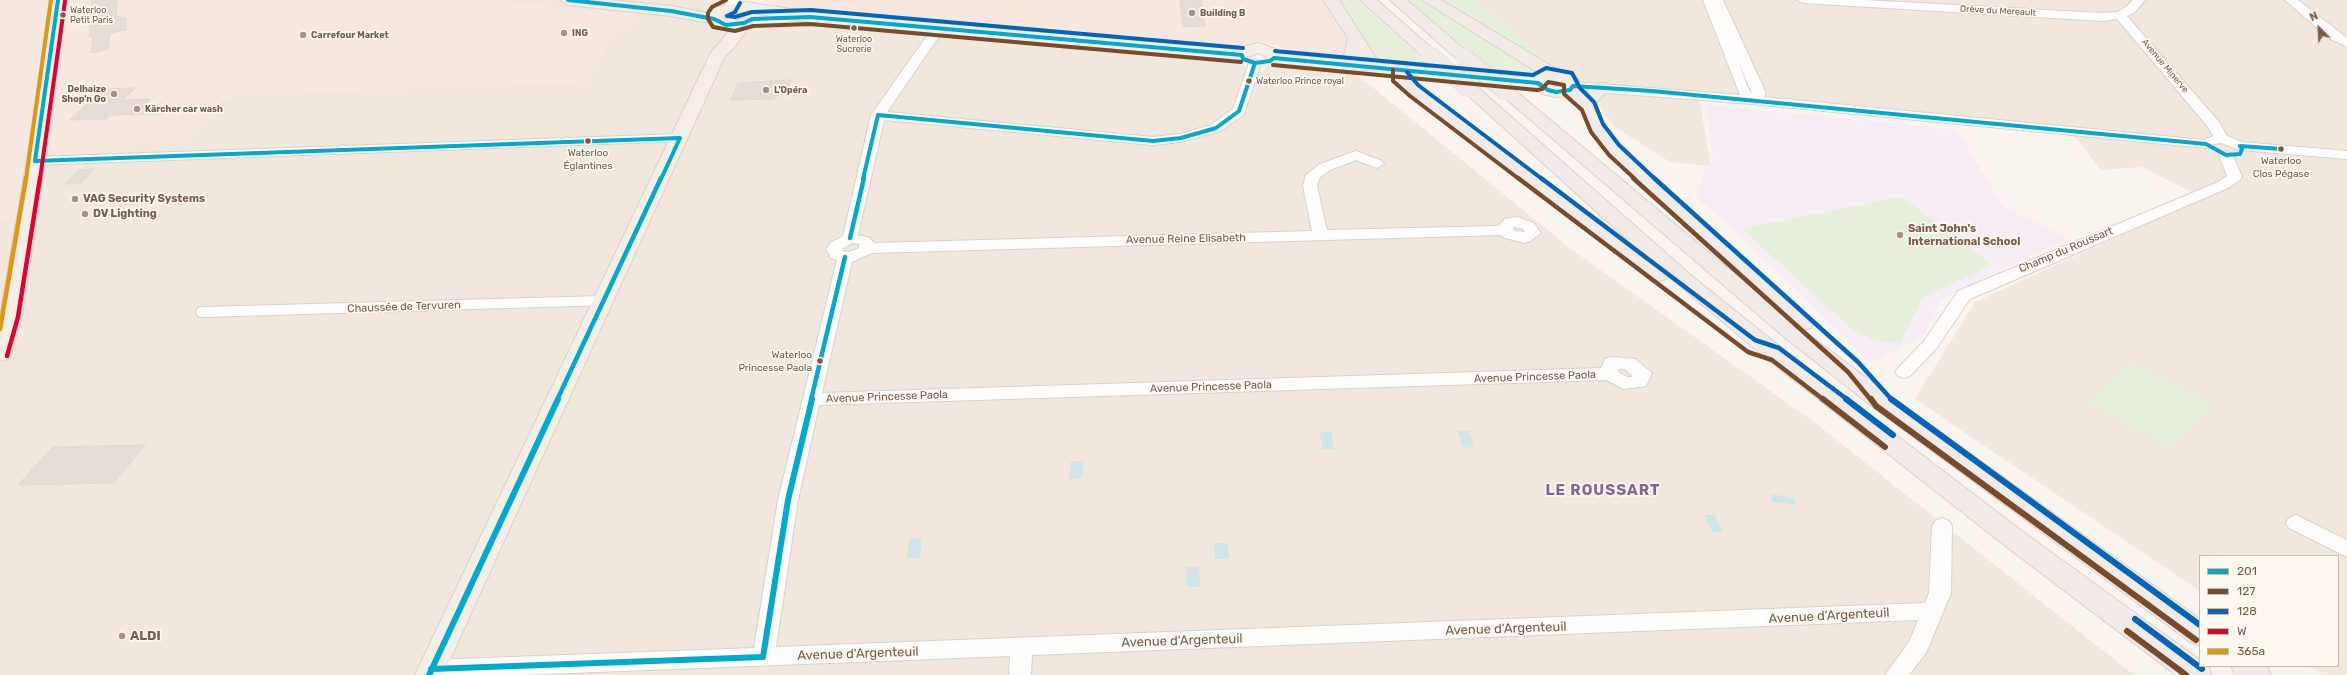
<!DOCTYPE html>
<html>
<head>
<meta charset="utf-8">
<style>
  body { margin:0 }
  #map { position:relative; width:2347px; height:675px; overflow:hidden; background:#f9f4ee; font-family:Rubik,sans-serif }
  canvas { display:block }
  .legend { position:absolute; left:2199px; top:555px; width:140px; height:112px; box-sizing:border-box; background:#fff9f0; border:1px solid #c9baae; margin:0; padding:5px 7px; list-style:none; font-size:12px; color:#785c4c }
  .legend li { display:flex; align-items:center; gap:8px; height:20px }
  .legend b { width:20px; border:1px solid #c9baae }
  .north { position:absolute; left:2299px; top:8px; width:40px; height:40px; -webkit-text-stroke:3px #fff9f0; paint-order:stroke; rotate:336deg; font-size:11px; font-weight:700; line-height:16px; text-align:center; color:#785c4c }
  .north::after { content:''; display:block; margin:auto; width:14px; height:18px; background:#785c4c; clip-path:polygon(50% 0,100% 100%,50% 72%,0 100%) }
</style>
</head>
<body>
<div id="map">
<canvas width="2347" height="675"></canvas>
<ul class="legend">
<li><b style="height:5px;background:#00a9ce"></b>201</li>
<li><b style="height:5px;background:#7a4b2a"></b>127</li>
<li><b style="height:5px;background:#0065bd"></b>128</li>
<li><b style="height:5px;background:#e4002b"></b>W</li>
<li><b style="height:5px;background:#de970f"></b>365a</li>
</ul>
<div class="north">N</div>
</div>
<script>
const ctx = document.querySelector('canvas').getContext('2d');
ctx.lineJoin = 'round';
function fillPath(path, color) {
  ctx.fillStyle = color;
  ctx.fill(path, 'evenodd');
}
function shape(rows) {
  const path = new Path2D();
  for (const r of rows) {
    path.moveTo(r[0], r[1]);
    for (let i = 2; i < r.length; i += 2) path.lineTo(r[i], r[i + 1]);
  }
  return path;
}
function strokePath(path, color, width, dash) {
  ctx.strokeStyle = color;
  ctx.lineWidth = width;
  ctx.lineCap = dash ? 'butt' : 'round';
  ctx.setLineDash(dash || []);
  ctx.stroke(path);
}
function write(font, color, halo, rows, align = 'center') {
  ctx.font = font + ' Rubik,sans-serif';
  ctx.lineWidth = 3.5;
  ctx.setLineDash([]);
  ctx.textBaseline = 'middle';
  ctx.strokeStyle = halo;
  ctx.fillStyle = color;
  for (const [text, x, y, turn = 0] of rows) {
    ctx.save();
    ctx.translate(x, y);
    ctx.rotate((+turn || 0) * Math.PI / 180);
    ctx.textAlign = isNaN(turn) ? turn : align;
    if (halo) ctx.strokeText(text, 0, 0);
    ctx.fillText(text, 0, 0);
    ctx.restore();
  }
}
const residential = shape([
  [0,0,730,0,708,22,712,27,740,29,763,23,797,21,1220,59,1244,64,1248,71,1263,72,1267,67,1281,65,1355,73,1571,249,1814,422,2134,675,0,675],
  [1475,0,2347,0,2347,675,2323,675,2310,666,2338,666,2338,556,2200,556,2200,591,1915,399,1975,302,2203,198,2142,167,2101,170,2067,127,1698,92,1711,166,1670,162,1616,128,1578,79,1560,72]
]);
const commercial = shape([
  [0,0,489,0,640,14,608,44,587,83,235,96,224,102,186,142,134,144,123,153,47,156,40,210,0,222],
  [766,0,1322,0,1344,33,1349,46,1343,57,1286,50,1277,45,1250,43,1236,47,796,12,765,2]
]);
const education = shape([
  [1707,105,1957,130,2004,208,2068,238,1941,299,1924,335,1871,363,1735,231,1696,197,1705,169,1713,164]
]);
const green = shape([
  [1336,0,1357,0,1429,65,1372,59],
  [1408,0,1426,0,1532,67,1534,72,1529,74,1494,72],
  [1439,0,1475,0,1560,72],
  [1902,197,1992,265,1923,297,1900,343,1876,341,1855,331,1742,229],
  [2129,362,2214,402,2171,447,2085,403]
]);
const water = shape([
  [1458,431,1469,431,1474,447,1463,448],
  [1320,432,1331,432,1334,449,1322,449],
  [1071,461,1083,461,1082,478,1070,479],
  [1771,494,1795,498,1796,505,1772,502],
  [1704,515,1714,515,1724,532,1713,533],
  [922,538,920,558,907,558,909,539],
  [1214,543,1227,543,1229,559,1215,559],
  [1186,567,1199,567,1200,587,1187,587]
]);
const building = shape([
  [92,0,117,0,116,16,126,18,126,30,110,33,108,49,91,53,93,37,89,37,92,0],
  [1180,0,1201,0,1205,26,1183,27,1180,0],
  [791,80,786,94,776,95,774,99,731,100,738,83,791,80],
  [136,88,122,100,151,99,145,104,161,105,161,114,111,115,107,119,69,120,105,89,136,88],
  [94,169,81,183,65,184,78,170,94,169],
  [145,445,114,483,18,485,53,447,145,445]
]);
const minor = shape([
  [728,0,740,0,734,9,730,11,724,7,728,0],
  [1703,0,1723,0,1766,93,1764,97,2204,140,2213,136,2208,127,2117,19,2102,21,1803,3,1797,0,1865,0,2102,13,2117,12,2126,7,2133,0,2145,0,2134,13,2127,16,2219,122,2227,136,2242,142,2347,151,2347,159,2240,150,2221,143,2213,144,2206,148,1751,104,1573,90,1566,86,1573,82,1740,95,1703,0],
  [1737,59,1752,93,1749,90,1737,59],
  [2285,0,2298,0,2347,38,2347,47,2329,38,2285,0],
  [938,25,944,29,887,112,1153,137,1180,134,1211,125,1233,109,1249,63,1255,59,1261,63,1244,114,1221,131,1181,142,1153,145,884,120,858,235,870,238,874,243,1312,231,1303,186,1306,175,1320,164,1356,151,1382,161,1384,164,1377,168,1356,160,1330,170,1320,177,1317,186,1327,230,1498,226,1505,219,1517,217,1534,223,1541,233,1530,241,1525,243,1505,238,1501,235,872,253,852,262,822,393,1601,368,1605,359,1611,357,1635,359,1652,373,1646,386,1624,389,1606,380,819,405,798,500,776,647,1925,603,1929,593,1932,526,1935,521,1942,518,1949,521,1952,526,1951,593,1926,653,1909,675,1885,675,1909,642,1918,620,1032,655,1031,675,1009,675,1010,656,519,675,423,675,420,669,423,662,431,660,754,648,778,500,837,260,831,258,826,249,830,243,843,236,871,115,934,26,938,25],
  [1514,227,1523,229,1525,232,1515,231,1513,229,1514,227],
  [852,243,859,244,859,248,849,252,843,251,842,249,852,243],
  [1619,369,1625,369,1633,377,1627,377,1618,372,1619,369],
  [680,134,685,135,687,138,685,141,35,165,28,161,35,157,680,134],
  [2226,151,2233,155,2242,177,2240,180,2228,188,1970,299,1936,349,1910,376,1904,378,1898,376,1895,372,1898,368,1924,341,1958,291,2218,182,2227,176,2219,155,2226,151],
  [603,296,609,297,611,301,609,305,204,317,198,316,196,312,198,308,204,307,603,296],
  [2296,515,2347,540,2347,557,2289,528,2286,523,2289,518,2296,515]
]);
const major = shape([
  [50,0,66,0,47,147,22,316,11,354,8,359,0,361,0,317,29,147,50,0],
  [560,0,611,0,671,6,708,13,716,7,746,2,810,12,1238,50,1241,47,1259,43,1278,50,1280,54,1533,78,1536,73,1554,70,1574,75,1580,82,1580,88,1570,96,1556,97,1542,94,1534,88,1274,63,1268,61,1265,56,1258,53,1242,60,810,22,745,12,725,14,722,17,734,24,732,27,726,29,710,23,671,16,568,5,560,0],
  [1553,80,1562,83,1564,86,1556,87,1547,82,1553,80],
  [744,18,750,20,752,23,734,48,725,56,443,675,415,675,710,54,738,20,744,18]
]);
const highway = shape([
  [1323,0,1339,0,1376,58,1386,69,1384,73,1372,73,1359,56,1351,69,1339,69,1337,66,1345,53,1348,38,1323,0],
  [1360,0,1377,0,1435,51,1437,54,1435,57,1423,57,1360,0],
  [1390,0,1407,0,1470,54,1472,57,1470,60,1458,60,1390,0],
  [1422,0,1441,0,1560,71,1562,75,1560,79,1554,80,1548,79,1422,0],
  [1400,66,1406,67,1408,71,1408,76,1420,86,1640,251,1461,89,1463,85,1475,85,1693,277,1783,349,2026,534,2200,660,2200,666,2208,666,2212,675,2176,675,2008,548,1767,359,1668,276,1666,279,1659,281,1652,279,1408,94,1391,77,1394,67,1400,66],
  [1602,83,1608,84,1610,88,1597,102,1597,106,1605,127,1620,146,1811,318,1814,323,1811,328,1803,330,1889,395,2200,619,2200,646,2190,642,1873,407,1784,337,1498,92,1500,88,1506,87,1512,88,1761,296,1608,154,1588,128,1580,108,1562,90,1564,86,1570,85,1586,94,1596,84,1602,83],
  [2231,666,2267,666,2271,675,2235,675,2231,666]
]);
const highwayBridge = shape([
  [1429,54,1469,89],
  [1464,57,1506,92]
]);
const bus1Far2 = shape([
  [58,0,35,161,680,138,661,179],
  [568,0,671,11,714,19,726,25,744,23,752,19,810,17,1242,55,1243,59,1255,63,1270,61,1274,58,1538,83,1548,90,1556,92,1570,90,1573,86,1652,91,2206,144,2226,155,2240,154,2242,149,2240,146,2281,149],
  [878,115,1153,141,1181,138,1216,128,1239,111,1255,63],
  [863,179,878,115]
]);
const bus1Far1 = shape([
  [850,238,864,178],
  [557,400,661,178],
  [811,400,845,257]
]);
const bus1 = shape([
  [763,657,788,500,812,399],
  [431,669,763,657],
  [429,675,558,399]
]);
const bus2Far2 = shape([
  [726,0,712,7,708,13,708,19,713,27,735,31,753,26,810,24,1241,62],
  [1273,65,1537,90,1542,89,1548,82,1564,85,1564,94,1582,110,1591,132,1609,155,1635,179],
  [1393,70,1393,81,1410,96,1519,179]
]);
const bus2Far1 = shape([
  [1518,178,1748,352,1772,360,1824,400],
  [1633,178,1848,372,1871,400]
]);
const bus2 = shape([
  [1823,399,1885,447],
  [1871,399,1876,406,2196,640],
  [2127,631,2186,675]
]);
const bus3Far2 = shape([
  [740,3,735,12,727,16,735,17,752,12,811,10,1243,48],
  [1275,51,1533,75,1546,68,1572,73,1580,88,1594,102,1603,124,1619,145,1655,179],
  [1407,72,1418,85,1542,179]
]);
const bus3Far1 = shape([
  [1541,178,1755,340,1779,348,1848,400],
  [1654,178,1858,362,1892,400]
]);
const bus3 = shape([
  [1846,399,1893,435],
  [1891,399,2200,625],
  [2135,619,2202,669]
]);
const bus4Far1 = shape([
  [40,179,65,1]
]);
const bus4 = shape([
  [7,356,18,317,40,178]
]);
const bus5Far1 = shape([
  [26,179,51,0]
]);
const bus5 = shape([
  [0,329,26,178]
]);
const markers = [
  [1192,13,4,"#a59185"],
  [63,15,3.5,"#785c4c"],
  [854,28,3.5,"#785c4c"],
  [564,33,4,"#a59185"],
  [303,35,4,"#a59185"],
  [1249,81,3.5,"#785c4c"],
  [766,90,4,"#a59185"],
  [114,94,4,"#a59185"],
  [137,109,4,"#a59185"],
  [588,141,3.5,"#785c4c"],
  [2281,149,3.5,"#785c4c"],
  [75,199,4,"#a59185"],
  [85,214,4,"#a59185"],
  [1900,235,4,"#a59185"],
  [820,361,3.5,"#785c4c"],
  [122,636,4,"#a59185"]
];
const farBusnames = [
  ["Waterloo",70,10],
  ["Petit Paris",70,20],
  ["Waterloo",854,39,"center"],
  ["Sucrerie",854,49,"center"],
  ["Waterloo Prince royal",1256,81]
];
const farStreetnames = [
  ["Drève du Mereault",1998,11,3],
  ["Avenue Minerve",2165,66,50]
];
const farPoinames = [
  ["Building B",1200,13],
  ["ING",572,33],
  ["Carrefour Market",311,35],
  ["Delhaize",106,89,"right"],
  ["Shop'n Go",106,99,"right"],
  ["L'Opéra",774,90],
  ["Kärcher car wash",145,109]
];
const busNames = [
  ["Waterloo",588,153],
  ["Églantines",588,166],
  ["Waterloo",2281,161],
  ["Clos Pégase",2281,174],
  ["Waterloo",812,355,"right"],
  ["Princesse Paola",812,368,"right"]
];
const poiNames = [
  ["VAG Security Systems",83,199],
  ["DV Lighting",93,214],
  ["Saint John's",1908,229],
  ["International School",1908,242]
];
const streetNames = [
  ["Avenue Reine Elisabeth",1186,239,-1],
  ["Champ du Roussart",2066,250,-23],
  ["Chaussée de Tervuren",404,307,-2],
  ["Avenue Princesse Paola",1535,377,-2],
  ["Avenue Princesse Paola",1211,387,-2],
  ["Avenue Princesse Paola",887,397,-2]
];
const nearStreetnames = [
  ["Avenue d'Argenteuil",1829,616,-3],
  ["Avenue d'Argenteuil",1506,629,-2],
  ["Avenue d'Argenteuil",1182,641,-2],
  ["Avenue d'Argenteuil",858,654,-2]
];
const nearPoinames = [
  ["ALDI",130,636]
];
const districtNames = [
  ["LE ROUSSART",1603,491]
];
fillPath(residential, '#f1e7dc');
fillPath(commercial, '#f6e7df');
fillPath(education, '#f5ecf4');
fillPath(green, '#e5efd9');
fillPath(water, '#cfe6e9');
fillPath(building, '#e5ddd5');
strokePath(building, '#e2d8d0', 1);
strokePath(minor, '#d8d1cc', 2);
strokePath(major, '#dad1cb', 2);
strokePath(highway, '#dad1cb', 2);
fillPath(minor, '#fefdfc');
fillPath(major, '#f3eee6');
fillPath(highway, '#f1eae6');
strokePath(highwayBridge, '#dad1cb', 18, []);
strokePath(highwayBridge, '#f1eae6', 17);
strokePath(bus1Far2, '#00a9ce', 4);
strokePath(bus1Far1, '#00a9ce', 4.5);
strokePath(bus1, '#00a9ce', 6);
strokePath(bus2Far2, '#7a4b2a', 4);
strokePath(bus2Far1, '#7a4b2a', 4.5);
strokePath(bus2, '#7a4b2a', 6);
strokePath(bus3Far2, '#0065bd', 4);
strokePath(bus3Far1, '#0065bd', 4.5);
strokePath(bus3, '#0065bd', 6);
strokePath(bus4Far1, '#e4002b', 4);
strokePath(bus4, '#e4002b', 4.5);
strokePath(bus5Far1, '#de970f', 4);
strokePath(bus5, '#de970f', 4.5);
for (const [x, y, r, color] of markers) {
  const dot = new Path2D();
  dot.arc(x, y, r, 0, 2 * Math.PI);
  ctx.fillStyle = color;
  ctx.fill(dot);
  strokePath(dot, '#fff9f0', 1.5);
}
write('9px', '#785c4c', '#fff9f0', farBusnames, 'left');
write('9px', '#785c4c', '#fff9f0', farStreetnames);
write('bold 9px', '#785c4c', '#fff9f0', farPoinames, 'left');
write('10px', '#785c4c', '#fff9f0', busNames);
write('bold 11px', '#785c4c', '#fff9f0', poiNames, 'left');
write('11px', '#785c4c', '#fff9f0', streetNames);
write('13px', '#785c4c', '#fff9f0', nearStreetnames);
write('bold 13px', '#785c4c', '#fff9f0', nearPoinames, 'left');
ctx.letterSpacing = '1px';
write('bold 15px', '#846593', '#fff9f0', districtNames);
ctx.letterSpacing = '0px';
</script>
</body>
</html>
